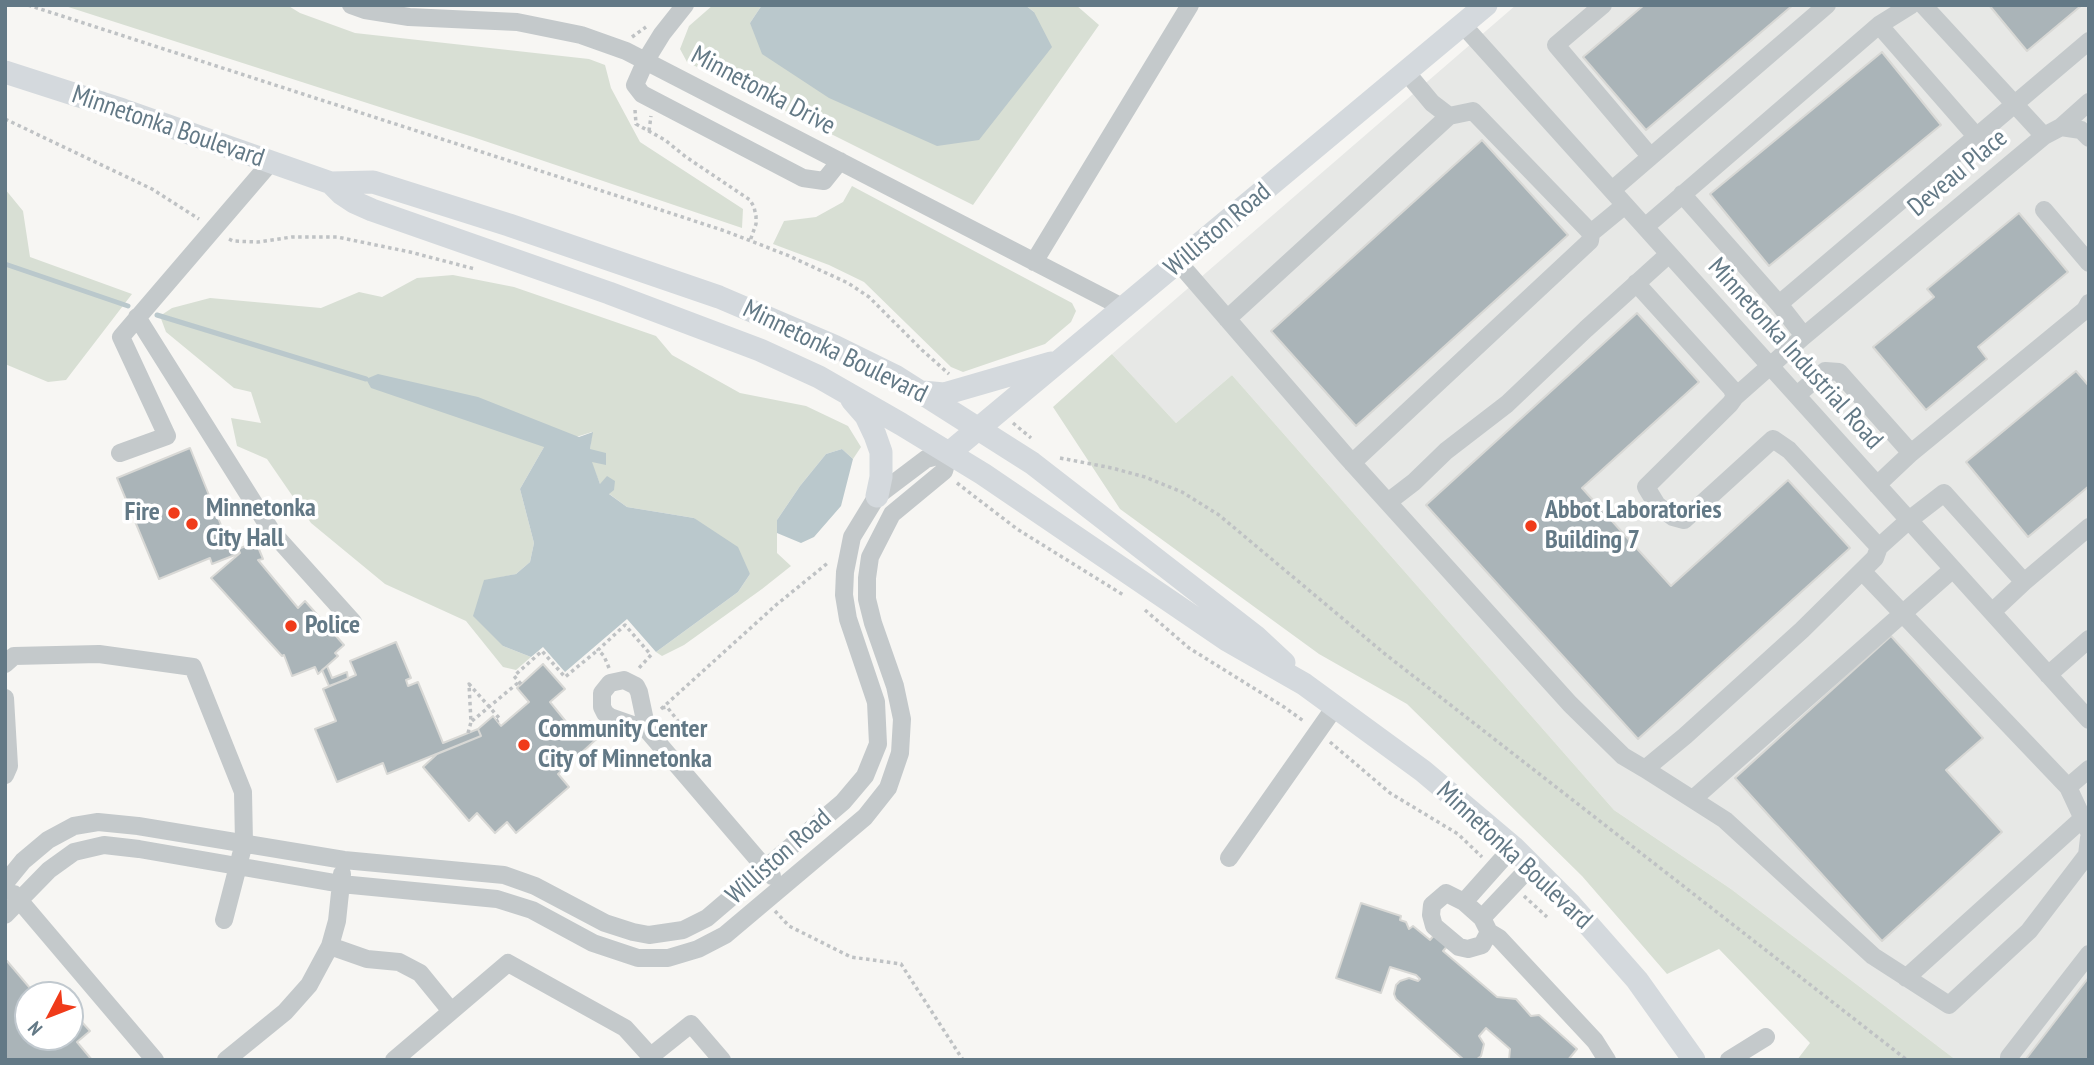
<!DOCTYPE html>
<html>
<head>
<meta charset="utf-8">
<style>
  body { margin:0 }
  #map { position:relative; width:2094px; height:1065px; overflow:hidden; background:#f7f6f3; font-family:"PT Sans Narrow",sans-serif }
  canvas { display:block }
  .frame { position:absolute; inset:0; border:7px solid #637986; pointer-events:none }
  .north { position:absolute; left:14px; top:981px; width:70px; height:70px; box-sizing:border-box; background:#fff; border:2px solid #c1c9cf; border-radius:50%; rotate:228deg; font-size:19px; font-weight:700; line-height:28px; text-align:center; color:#637986 }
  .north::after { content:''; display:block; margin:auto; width:24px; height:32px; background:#f03b1a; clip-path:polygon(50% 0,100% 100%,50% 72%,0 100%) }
</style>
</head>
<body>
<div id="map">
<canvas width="2094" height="1065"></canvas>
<div class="frame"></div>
<div class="north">N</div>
</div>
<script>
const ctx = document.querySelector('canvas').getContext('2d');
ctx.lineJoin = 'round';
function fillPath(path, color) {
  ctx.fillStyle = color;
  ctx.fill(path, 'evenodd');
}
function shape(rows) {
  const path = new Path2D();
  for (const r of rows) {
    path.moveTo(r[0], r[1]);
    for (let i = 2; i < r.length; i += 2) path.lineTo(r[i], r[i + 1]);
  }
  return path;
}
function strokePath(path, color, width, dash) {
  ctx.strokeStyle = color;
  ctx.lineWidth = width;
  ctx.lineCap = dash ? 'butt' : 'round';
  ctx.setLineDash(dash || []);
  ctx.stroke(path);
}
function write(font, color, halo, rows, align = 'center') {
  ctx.font = font + ' "PT Sans Narrow",sans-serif';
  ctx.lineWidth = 7;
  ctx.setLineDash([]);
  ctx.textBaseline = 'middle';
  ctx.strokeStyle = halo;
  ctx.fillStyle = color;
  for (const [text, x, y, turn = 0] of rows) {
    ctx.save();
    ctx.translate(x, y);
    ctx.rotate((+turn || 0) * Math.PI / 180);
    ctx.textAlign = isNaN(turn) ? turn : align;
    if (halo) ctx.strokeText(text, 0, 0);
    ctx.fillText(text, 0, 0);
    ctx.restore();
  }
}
const built = shape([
  [1516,5,2089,5,2089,1060,1956,1060,1731,889,1614,810,1232,375,1176,423,1112,354]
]);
const green = shape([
  [62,5,287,5,300,13,355,33,589,59,605,65,611,88,640,142,743,209,742,228,473,137],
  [713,5,762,5,750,23,1034,12,1025,5,1076,5,1099,25,973,205,687,62,680,49,689,26],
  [852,186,1072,303,1076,311,1071,322,1045,344,963,372,951,367,864,282,829,265,773,244,784,221,816,217,843,202],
  [5,189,23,211,30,257,132,294,66,380,48,382,5,364],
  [453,275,514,287,656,336,672,355,740,393,806,406,848,426,861,447,853,459,842,449,826,454,800,486,777,520,777,553,791,566,762,589,684,645,662,656,656,652,738,592,750,574,694,518,627,507,608,493,600,484,591,462,590,449,592,432,544,447,520,489,534,543,530,562,516,574,484,581,503,646,531,657,516,670,503,667,466,621,385,584,311,523,267,459,237,446,231,418,261,423,251,392,234,388,166,332,160,316,172,308,210,298,321,308,359,292,382,297,417,278],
  [1112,354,1176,423,1232,375,1614,810,1731,889,1956,1060,1797,1060,1810,1043,1719,949,1667,974,1582,876,1407,704,1319,654,1120,509,1053,407]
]);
const water = shape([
  [762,5,1025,5,1034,12,1052,47,979,140,937,146,829,98,762,54,750,23],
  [378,374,478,397,579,437,593,432,590,449,606,453,606,465,592,462,600,484,607,476,615,481,614,490,609,494,627,507,694,518,738,547,750,574,738,592,656,652,627,619,565,672,543,647,531,657,503,646,473,616,484,580,516,574,530,562,534,543,520,489,544,447,371,388,366,379],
  [842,449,853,459,841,506,814,537,801,543,777,533,777,520,800,486,826,454]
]);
const stream = shape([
  [5,264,128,306],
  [157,315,366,379]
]);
const building = shape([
  [1644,5,1793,5,1646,130,1583,57,1644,5],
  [1989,5,2082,5,2027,51,1989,5],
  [1882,52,1941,125,1769,266,1710,194,1882,52],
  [1482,140,1568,235,1356,426,1271,331,1482,140],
  [2019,213,2068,272,1978,347,1987,359,1926,410,1873,347,1934,297,1927,289,2019,213],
  [1637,313,1699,382,1582,488,1671,586,1788,480,1850,548,1638,739,1426,505,1637,313],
  [2076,371,2089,386,2089,486,2028,537,1966,462,2076,371],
  [190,448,231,550,237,547,240,553,212,564,210,558,159,579,117,478,190,448],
  [256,542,263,559,258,560,298,608,305,601,344,645,335,653,338,656,318,674,315,667,292,676,284,655,282,656,211,578,240,553,238,549,256,542],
  [1891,636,1983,738,1946,770,2002,832,1882,941,1735,778,1891,636],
  [396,642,411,678,406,680,408,686,418,682,443,743,478,729,481,736,387,774,383,763,337,782,315,729,336,721,323,689,356,675,350,661,396,642],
  [543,664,565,689,550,702,576,734,590,721,602,734,558,774,569,787,516,833,507,822,495,833,477,813,469,821,423,767,437,754,481,736,478,729,493,716,501,726,529,702,517,688,543,664],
  [327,666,332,678,347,672,348,679,329,686,322,670,327,666],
  [1361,903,1401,916,1400,920,1406,922,1409,929,1413,926,1430,940,1436,933,1449,944,1443,951,1497,997,1516,999,1531,1016,1539,1015,1577,1049,1568,1060,1509,1060,1510,1049,1486,1028,1479,1036,1484,1044,1481,1056,1476,1060,1464,1060,1396,999,1394,994,1396,985,1400,981,1409,978,1418,981,1420,979,1416,975,1390,967,1381,993,1336,978,1361,903],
  [7,961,35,994,48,983,58,995,28,995,28,1037,70,1037,70,1009,90,1031,77,1042,92,1060,5,1060,5,963,7,961],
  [2089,977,2089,1060,2027,1060,2026,1059,2089,977]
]);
const path = shape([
  [28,5,661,210,725,231,787,255,848,283,869,297,922,350,949,374],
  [632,37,646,27],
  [635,110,636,124,665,140,686,157,750,200,754,207,756,216,756,224,750,241],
  [5,119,152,189,199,219],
  [649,131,651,116],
  [229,239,233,241,258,242,292,237,337,237,410,252,475,269],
  [1013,423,1031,438],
  [1060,458,1112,468,1145,477,1182,492,1219,515,1385,654,1907,1060],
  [957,483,1017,529,1125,596],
  [1145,610,1189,648,1284,707,1305,722],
  [609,668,604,656,598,650,625,625,651,655,639,668],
  [521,684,514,676,542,651,565,677,598,650],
  [662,708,667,707,686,731],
  [661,709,776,605,829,562],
  [472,721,519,682],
  [468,733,471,722,469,684,500,719,497,721],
  [1330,742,1390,793,1458,834,1482,857],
  [1524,896,1547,917],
  [775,911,789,926,851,957,901,964,963,1060]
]);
const minor = shape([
  [351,5,365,10,409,17,517,22,581,35,626,51,1124,308],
  [685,5,662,34,646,60,635,85,642,94,803,178,824,181,840,161],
  [1603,5,1556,45,1650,156],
  [1462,24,2089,720],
  [1879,25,1976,136],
  [1407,73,1432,103,1449,116],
  [2061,127,2081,130,2089,138],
  [2044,136,2061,127,2089,102],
  [1612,190,1827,5],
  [1682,194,1779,304],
  [2044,210,2089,263],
  [1645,227,1879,25,1911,5],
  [1034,262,1190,5],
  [1179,263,1346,456,1570,704,1623,756,1645,769,1685,736,1802,630,1875,558,1879,547,1909,520,1944,493,2024,582,1992,612],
  [1636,283,1732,389,1735,397,1730,404,1646,487,1657,505,1673,517,1684,520,1773,439,1789,450,1879,547],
  [137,317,272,532,353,622],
  [1227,319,1449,116,1473,111,1591,233],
  [1804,336,1779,304,2089,41],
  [1797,395,1825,371,1839,372,1911,453,1877,485],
  [1735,397,1804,336,2044,136,1923,5],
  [120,453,167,436,121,337,271,162],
  [1911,453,2085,310,2089,303],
  [1352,463,1590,241,1591,233,1625,205],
  [1388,502,1414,482,1446,451,1507,404,1586,329,1669,254],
  [1862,571,2068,787,2089,832],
  [2024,582,2089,527],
  [5,664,14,656,99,654,193,667,243,792,244,843,224,920],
  [2048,675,2089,639],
  [5,698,9,766,5,775],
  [647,730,610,717,605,713,602,707,602,693,610,683,624,680,636,686,639,692,647,730,772,876],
  [1645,769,1725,820,1873,956,1949,1005,2029,931,2087,855,2089,838],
  [2068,787,2089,769],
  [1693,799,1953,569],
  [1229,858,1335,707],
  [5,883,23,861,48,840,74,826,98,822,138,826,344,860,504,875,535,886,605,923,633,932,649,935,683,930,707,918,843,802,865,776,878,744,876,702,848,619,844,595,845,572,852,537,877,496,926,459,949,453],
  [1446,893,1464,902,1482,918,1489,932,1482,945,1468,949,1459,947,1434,926,1431,915,1432,905,1446,893],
  [14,894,155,1060],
  [1464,902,1513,847],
  [5,915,49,870,74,852,104,845,139,849,341,884,497,899,532,910,593,943,638,958,668,958,698,949,725,935,865,817,888,788,900,753,902,719,895,686,873,623,867,599,867,578,870,557,892,514,944,471,949,453],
  [1482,918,1531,866],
  [1489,932,1499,938,1595,1041,1607,1060],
  [330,946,367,959,399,962,420,973,451,1011],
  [1906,978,2082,819],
  [651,1056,691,1024,722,1060],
  [226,1060,285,1012,309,985,330,946,337,921,342,874],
  [394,1060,508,963,625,1028,654,1060],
  [1729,1060,1766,1037],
  [2009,1060,2009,1057,2089,954]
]);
const major = shape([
  [5,72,123,110,331,183,373,182,509,225,719,297,834,346,895,376,1032,463,1255,636,1284,663],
  [331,183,342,194,354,202,372,210,609,293,760,350,819,377,901,424,983,474,1227,640,1304,684,1423,771,1513,847,1571,905,1637,980,1694,1060],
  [922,392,944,394,1051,363],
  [852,400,866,416,875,435,881,452,881,477,877,496],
  [949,453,1486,5]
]);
const markers = [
  [174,513,7,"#f03b1a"],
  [192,524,7,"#f03b1a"],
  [1531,526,7,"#f03b1a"],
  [291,626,7,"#f03b1a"],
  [524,745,7,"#f03b1a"]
];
const streetNames = [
  ["Minnetonka Drive",763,91,28],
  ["Minnetonka Boulevard",168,127,19],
  ["Deveau Place",1958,173,-40],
  ["Williston Road",1218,230,-40],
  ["Minnetonka Boulevard",835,352,26],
  ["Minnetonka Industrial Road",1795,354,48],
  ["Minnetonka Boulevard",1514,856,43],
  ["Williston Road",779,857,-41]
];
const poiNames = [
  ["Minnetonka",206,509],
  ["City Hall",206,539],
  ["Abbot Laboratories",1545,511],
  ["Building 7",1545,541],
  ["Fire",160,513,"right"],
  ["Police",305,626],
  ["Community Center",538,730],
  ["City of Minnetonka",538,760]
];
fillPath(built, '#e7e8e6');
fillPath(green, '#d8dfd4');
fillPath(water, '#bac8cc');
strokePath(stream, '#bac8cc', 5);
fillPath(building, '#aab4b8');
strokePath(building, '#d8d8d5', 2);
strokePath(path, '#bfc2c4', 3.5, [3.5, 3.5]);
strokePath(minor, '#c4c9cb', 18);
strokePath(major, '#d4d9dd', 23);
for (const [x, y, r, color] of markers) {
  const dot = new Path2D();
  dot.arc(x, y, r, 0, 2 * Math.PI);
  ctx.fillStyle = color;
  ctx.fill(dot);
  strokePath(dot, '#fff', 2.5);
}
write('26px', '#637986', '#fff', streetNames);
write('bold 26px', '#637986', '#fff', poiNames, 'left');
</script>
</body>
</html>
